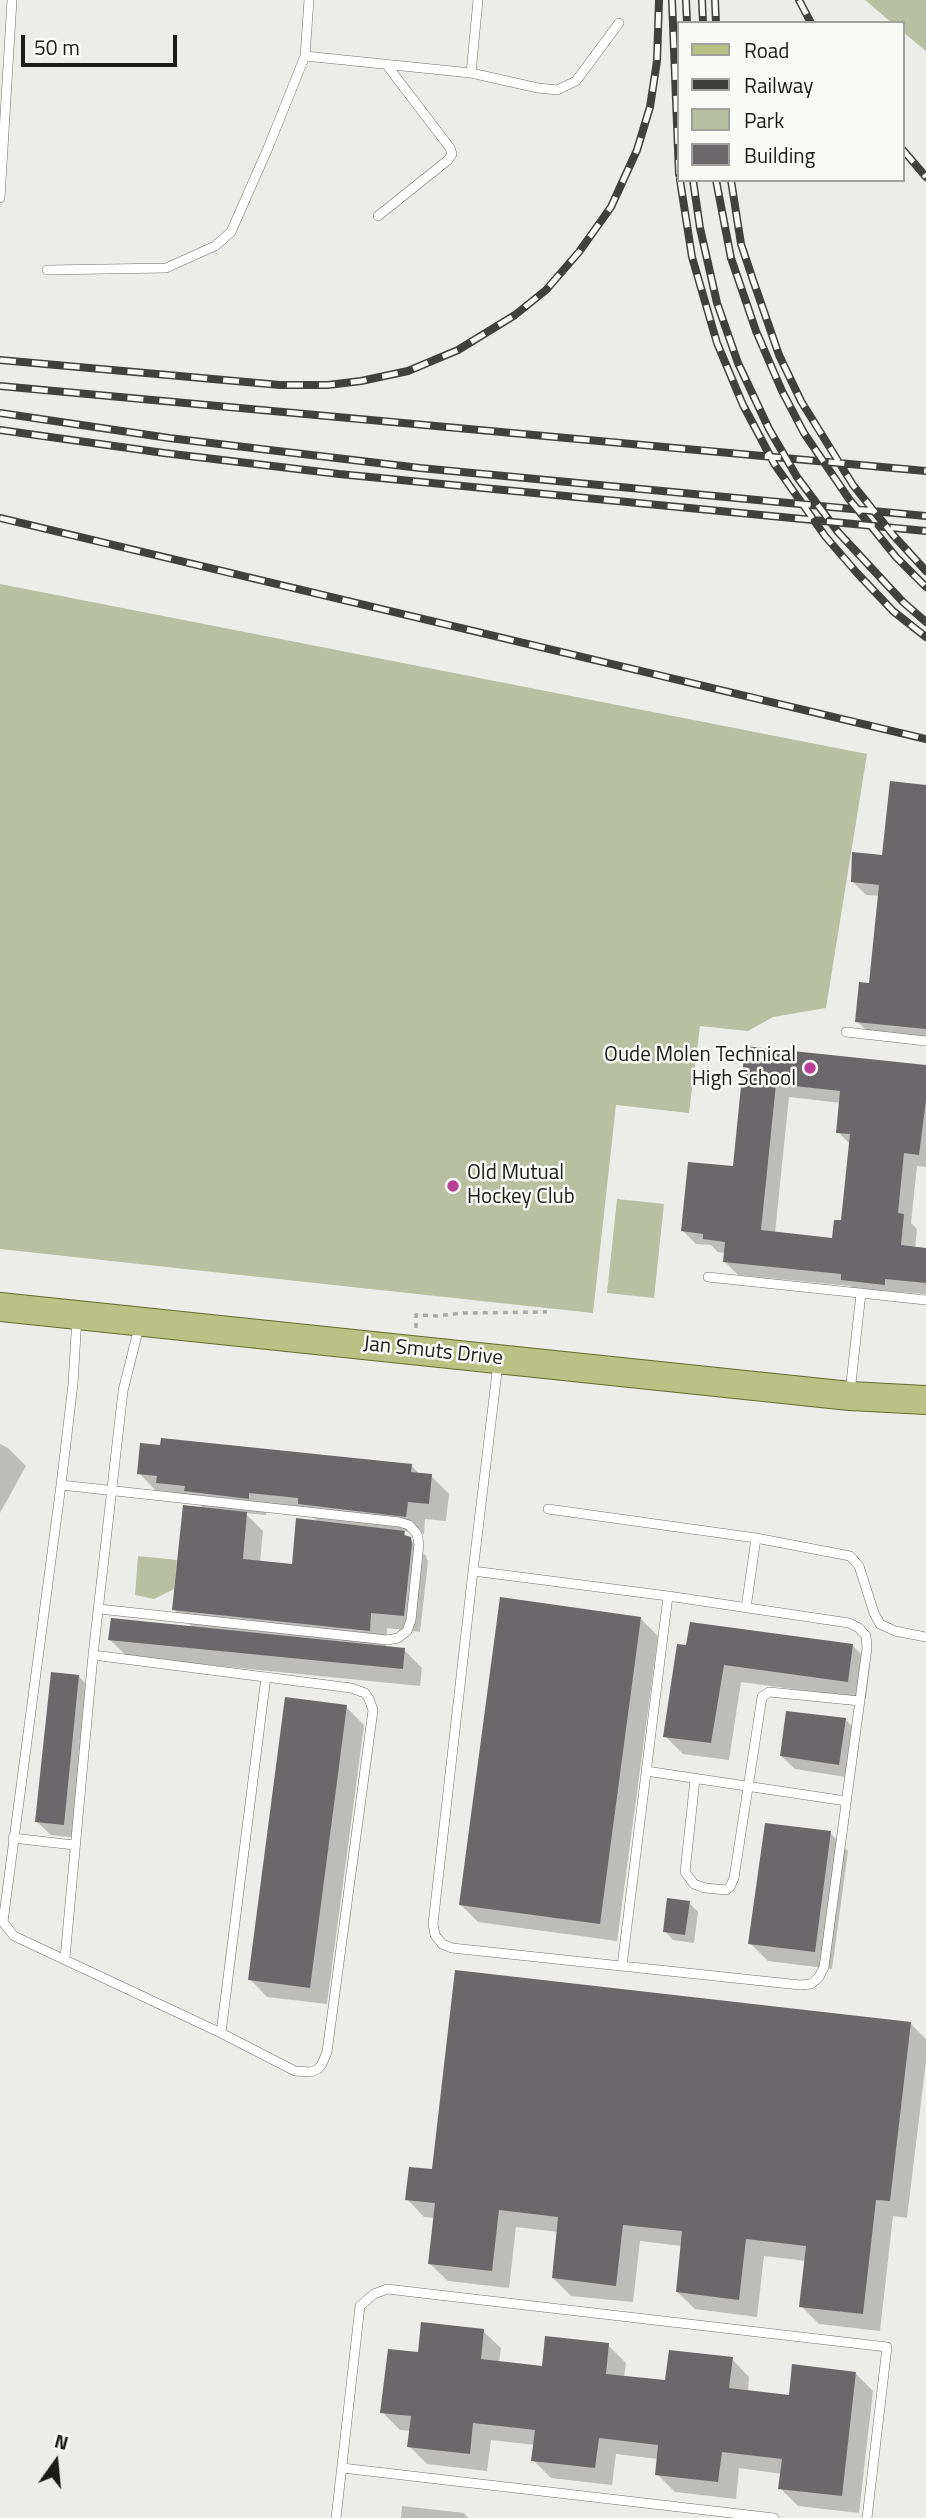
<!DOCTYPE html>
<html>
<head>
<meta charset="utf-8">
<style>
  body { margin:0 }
  #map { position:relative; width:926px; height:2518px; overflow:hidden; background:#ecede8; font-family:"Titillium Web",sans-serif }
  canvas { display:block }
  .legend { position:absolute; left:677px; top:21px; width:228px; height:161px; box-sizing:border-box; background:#f9faf5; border:2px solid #a0a19d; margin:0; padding:9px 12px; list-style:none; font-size:21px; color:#1b1b19 }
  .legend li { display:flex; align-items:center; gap:14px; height:35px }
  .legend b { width:35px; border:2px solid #a0a19d }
  .north { position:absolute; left:21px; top:2427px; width:70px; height:70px; -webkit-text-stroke:5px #f9faf5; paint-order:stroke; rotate:15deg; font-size:19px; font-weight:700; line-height:28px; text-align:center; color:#1b1b19 }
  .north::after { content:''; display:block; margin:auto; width:24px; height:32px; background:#1b1b19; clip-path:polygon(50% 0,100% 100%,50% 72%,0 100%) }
  .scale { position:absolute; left:21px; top:35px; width:156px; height:32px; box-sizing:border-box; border:4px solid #1b1b19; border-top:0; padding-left:9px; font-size:21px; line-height:24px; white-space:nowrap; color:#1b1b19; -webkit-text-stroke:5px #f9faf5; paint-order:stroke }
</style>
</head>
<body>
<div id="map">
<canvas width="926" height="2518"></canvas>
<ul class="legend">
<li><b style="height:9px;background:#b9c185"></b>Road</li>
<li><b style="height:9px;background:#40403e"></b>Railway</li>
<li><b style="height:19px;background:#b9bfa1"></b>Park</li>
<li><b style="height:19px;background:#6b676a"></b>Building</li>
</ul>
<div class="north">N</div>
<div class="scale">50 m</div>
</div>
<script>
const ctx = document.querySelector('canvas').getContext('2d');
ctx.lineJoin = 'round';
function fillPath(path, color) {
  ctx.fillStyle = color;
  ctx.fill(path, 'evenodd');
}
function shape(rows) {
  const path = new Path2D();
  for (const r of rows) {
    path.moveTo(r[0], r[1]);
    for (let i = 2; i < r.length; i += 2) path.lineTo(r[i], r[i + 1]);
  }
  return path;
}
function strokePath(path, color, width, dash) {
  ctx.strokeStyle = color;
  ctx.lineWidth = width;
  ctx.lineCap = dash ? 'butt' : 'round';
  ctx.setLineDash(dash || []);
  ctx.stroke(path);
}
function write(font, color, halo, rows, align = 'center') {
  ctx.font = font + ' "Titillium Web",sans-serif';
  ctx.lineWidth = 5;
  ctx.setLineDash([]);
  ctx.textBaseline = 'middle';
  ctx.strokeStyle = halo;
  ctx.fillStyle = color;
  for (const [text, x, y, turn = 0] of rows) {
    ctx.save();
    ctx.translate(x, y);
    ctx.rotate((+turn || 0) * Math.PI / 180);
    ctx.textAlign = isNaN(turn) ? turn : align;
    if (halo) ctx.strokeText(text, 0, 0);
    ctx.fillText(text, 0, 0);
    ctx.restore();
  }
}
const green = shape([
  [865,0,926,0,926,51,903,32,903,23,892,23],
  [0,584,867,754,826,1008,773,1017,748,1031,700,1026,689,1113,616,1105,593,1313,0,1249],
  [617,1199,664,1204,654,1298,607,1293],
  [138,1556,177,1560,174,1589,154,1599,135,1595]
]);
const shadow = shape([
  [926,786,926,1040,870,1034,857,1021,871,985,880,896,866,895,853,882,884,857],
  [747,1048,926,1067,926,1167,917,1166,911,1223,917,1229,915,1248,926,1249,926,1294,898,1292,898,1297,856,1293,850,1286,738,1275,724,1261,725,1253,718,1252,711,1245,696,1244,682,1230,734,1168],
  [789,1097,841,1103,838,1132,851,1145,843,1222,834,1240,775,1233],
  [0,1444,8,1448,26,1466,0,1513],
  [412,1466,420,1475,431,1476,449,1494,446,1521,425,1519,424,1534,402,1531,426,1556,428,1562,420,1632,387,1628,386,1648,404,1650,422,1668,420,1686,128,1657,110,1640,193,1628,174,1609,205,1510,198,1502,176,1500,167,1492,156,1491,139,1473],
  [266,1510,311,1515,318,1522,293,1565,260,1562,263,1531,245,1513,266,1515],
  [640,1618,658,1636,617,1941,478,1922,460,1904],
  [678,1646,853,1646,870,1663,866,1699,741,1682,729,1760,683,1754,665,1736],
  [78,1676,92,1690,77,1838,51,1835,37,1822],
  [346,1707,364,1725,327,2004,267,1997,250,1979],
  [845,1719,858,1733,852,1778,795,1769,781,1756],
  [830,1833,848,1851,832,1969,768,1961,750,1943],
  [689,1903,698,1912,694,1943,673,1940,665,1931],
  [911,2024,926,2039,926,2061,907,2218,893,2216,880,2331,819,2324,801,2306,806,2261,764,2256,757,2317,695,2309,677,2292,682,2246,640,2241,633,2302,571,2296,553,2278,558,2232,516,2227,509,2288,448,2281,430,2264,435,2218,424,2217,407,2199,433,2171],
  [483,2331,501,2348,499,2363,543,2368,608,2345,626,2363,624,2378,667,2382,732,2359,749,2377,748,2392,790,2396,855,2373,873,2391,859,2513,798,2506,780,2488,782,2474,739,2468,736,2499,675,2492,657,2474,658,2459,616,2454,612,2485,551,2478,533,2460,535,2445,491,2440,487,2471,427,2464,409,2446,411,2431,400,2430,382,2412,419,2354],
  [402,2506,464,2513,468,2518,401,2518]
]);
const building = shape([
  [890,781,926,785,926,1029,855,1022,859,982,869,983,879,885,851,882,852,852,882,855],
  [745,1046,926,1065,926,1100,919,1155,904,1153,898,1213,904,1214,901,1245,926,1248,926,1283,885,1279,885,1285,841,1280,841,1274,723,1262,725,1242,703,1239,703,1234,681,1231,688,1162,733,1166],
  [776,1084,840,1091,836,1133,850,1134,841,1220,834,1220,832,1238,761,1230],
  [161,1438,412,1464,411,1472,432,1474,429,1504,408,1502,406,1517,298,1504,298,1498,249,1493,249,1499,184,1491,185,1486,156,1483,157,1476,137,1474,140,1443,160,1445],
  [183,1505,247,1512,243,1559,292,1564,296,1518,405,1531,404,1535,411,1537,412,1544,404,1616,371,1613,370,1631,172,1610],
  [500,1597,641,1617,600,1924,459,1905],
  [111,1618,405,1648,403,1669,108,1640],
  [690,1622,853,1644,848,1682,724,1665,711,1743,663,1737,677,1644,686,1645],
  [51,1672,79,1675,64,1825,35,1822],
  [285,1697,347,1705,310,1988,248,1980],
  [786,1711,846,1718,839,1765,780,1756],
  [765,1823,831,1831,815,1952,748,1944],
  [667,1898,690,1901,685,1935,663,1932],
  [455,1970,911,2022,890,2201,876,2200,863,2314,799,2307,806,2246,746,2239,739,2300,676,2292,682,2231,623,2225,616,2286,552,2278,558,2217,499,2210,492,2271,428,2264,435,2203,405,2200,409,2167,432,2169],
  [421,2322,484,2329,481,2359,542,2366,545,2336,609,2343,606,2374,665,2380,669,2350,733,2357,729,2388,789,2395,792,2364,856,2372,842,2496,778,2489,782,2459,722,2452,718,2482,655,2475,658,2445,599,2438,595,2468,531,2461,535,2430,473,2423,470,2454,407,2447,411,2416,380,2413,388,2349,418,2352]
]);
const path = shape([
  [416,1328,416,1315,437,1316,463,1313,547,1312]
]);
const lane = shape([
  [309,0,305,56,471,73,538,88,557,90,576,81,619,23],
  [471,73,478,0],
  [0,198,12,0],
  [378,216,448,160,452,154,450,148,386,64],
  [47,270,166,268,215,246,231,232,268,148,305,56],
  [846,1032,926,1041],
  [708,1277,926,1300],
  [77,1317,73,1384,61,1485,3,1922,14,1936,221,2033,295,2071,311,2072,318,2069,322,2064,327,2052,373,1710,369,1699,365,1693,351,1688,93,1655],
  [850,1392,861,1293],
  [61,1485,399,1522,409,1525,417,1534,419,1544,411,1620,407,1631,398,1638,387,1640,99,1609],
  [548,1509,756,1538,746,1608],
  [756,1538,850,1556,859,1566,874,1613,880,1624,895,1631,926,1637],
  [473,1571,668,1596,849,1623,859,1628,866,1636,867,1648,824,1967,819,1977,811,1984,800,1985,452,1948,442,1944,435,1935,433,1924,473,1571],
  [473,1571,498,1364],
  [646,1771,846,1801],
  [695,1779,685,1872,694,1884,705,1888,726,1890,730,1887,734,1878,762,1697,769,1692,860,1701],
  [13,1838,74,1845],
  [65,1958,93,1655,123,1391,139,1327],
  [622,1966,668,1596],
  [221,2033,266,1677],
  [342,2468,774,2518],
  [336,2518,360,2306,374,2294,387,2289,887,2347,867,2518]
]);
const primary = shape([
  [0,1307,850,1396,926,1400]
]);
const rail = shape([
  [672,0,679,174],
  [686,0,687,23],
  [702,0,703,23],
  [715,0,716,23],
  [799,0,811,23],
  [903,150,926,177],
  [680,180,692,257,717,343,743,405,775,465,825,536,857,573,893,611,926,637],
  [693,180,700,228,717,303,738,363,769,429,797,477,838,532,903,602,926,622],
  [716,180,731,258,756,331,782,391,804,433,849,499,896,557,926,587],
  [731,180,741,244,753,280,779,355,801,401,853,485,894,536,926,571],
  [0,360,280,385,328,385,361,381,408,371,458,350,515,315,546,290,579,252,611,207,637,150,650,107,657,61,659,0],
  [0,386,926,471],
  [0,413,169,438,420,468,926,516],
  [0,430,164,453,339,474,926,531],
  [0,518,926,739]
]);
const markers = [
  [810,1068,7,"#b84298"],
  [453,1186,7,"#b84298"]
];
const poiNames = [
  ["Oude Molen Technical",796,1056],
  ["High School",796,1080],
  ["Old Mutual",467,1174,"left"],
  ["Hockey Club",467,1198,"left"]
];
const streetNames = [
  ["Jan Smuts Drive",433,1352,6]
];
fillPath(green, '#b9bfa1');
fillPath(shadow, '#0003');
fillPath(building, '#6b676a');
strokePath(lane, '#6f706c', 10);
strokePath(primary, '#636c2a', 30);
strokePath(path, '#a9aaa6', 3.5, [5, 5]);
strokePath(lane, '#fff', 9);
strokePath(primary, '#b9c185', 28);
strokePath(rail, '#40403e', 8);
strokePath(rail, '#f9faf5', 5, [16]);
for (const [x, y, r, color] of markers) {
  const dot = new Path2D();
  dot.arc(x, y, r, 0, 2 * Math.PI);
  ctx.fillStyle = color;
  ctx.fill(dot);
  strokePath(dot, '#f9faf5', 2.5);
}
write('21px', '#1b1b19', '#f9faf5', poiNames, 'right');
write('21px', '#1b1b19', '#f9faf5', streetNames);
</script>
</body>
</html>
